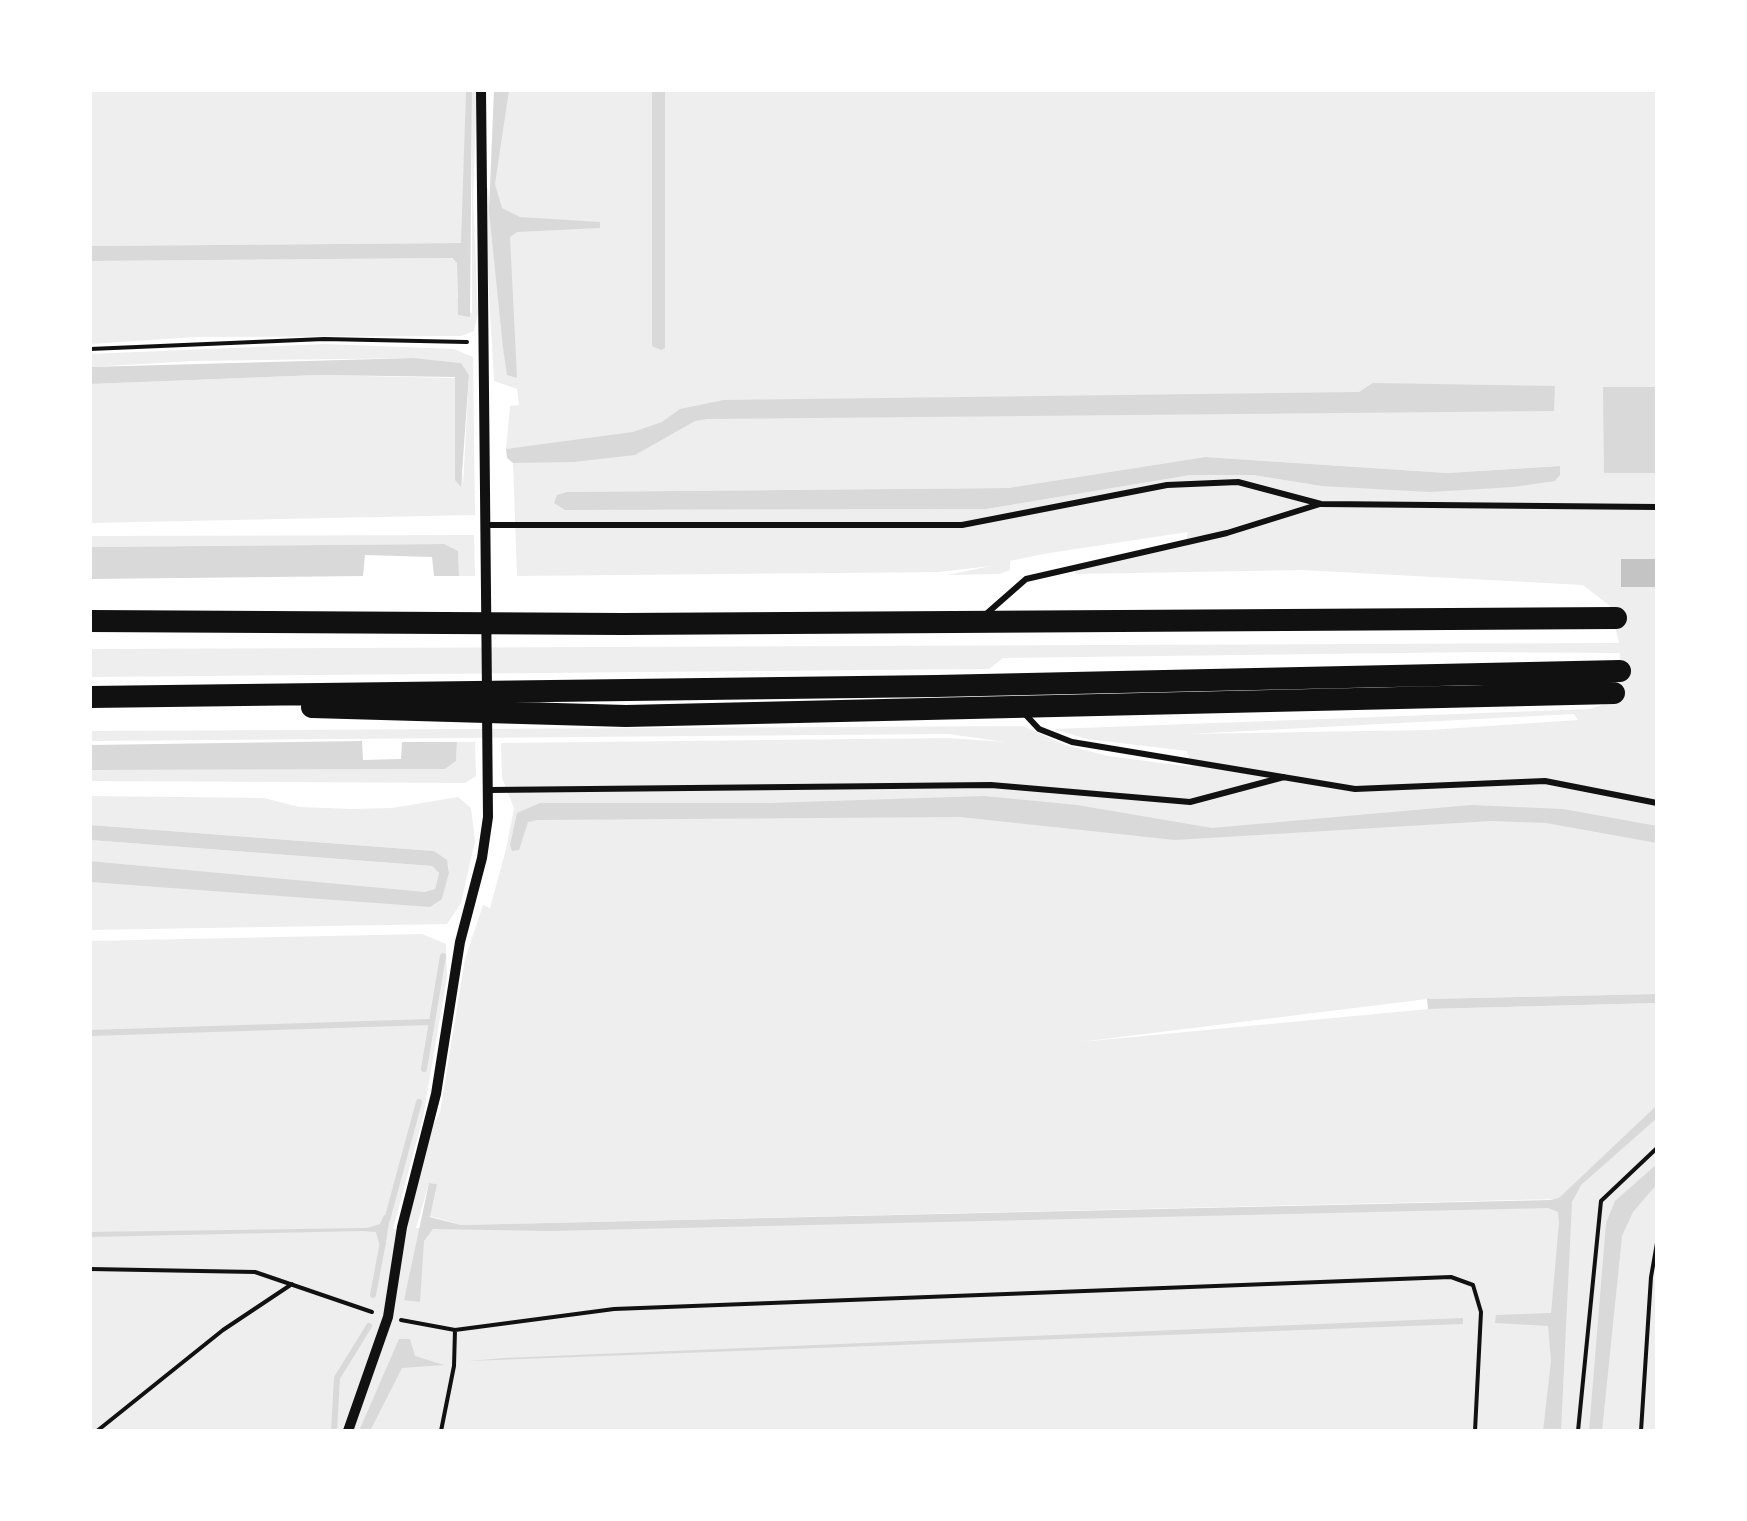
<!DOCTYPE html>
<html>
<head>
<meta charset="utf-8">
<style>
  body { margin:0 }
  #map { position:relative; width:1747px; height:1521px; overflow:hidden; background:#fff; font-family:Inter,sans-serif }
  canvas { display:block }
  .frame { position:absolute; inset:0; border:92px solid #fff; pointer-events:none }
</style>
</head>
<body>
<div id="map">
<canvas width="1747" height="1521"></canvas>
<div class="frame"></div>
</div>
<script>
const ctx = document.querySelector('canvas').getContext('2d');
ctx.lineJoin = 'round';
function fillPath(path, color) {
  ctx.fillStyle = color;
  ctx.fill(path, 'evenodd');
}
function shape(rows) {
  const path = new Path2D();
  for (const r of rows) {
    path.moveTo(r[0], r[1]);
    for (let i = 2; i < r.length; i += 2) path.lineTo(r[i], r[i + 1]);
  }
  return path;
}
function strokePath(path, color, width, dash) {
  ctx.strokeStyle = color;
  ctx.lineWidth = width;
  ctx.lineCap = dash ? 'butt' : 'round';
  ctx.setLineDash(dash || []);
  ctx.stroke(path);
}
const green = shape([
  [90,90,466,90,462,243,90,246],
  [472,90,477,90,473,198,478,313,474,331,461,336,196,337,90,344,90,261,451,258,457,263,457,298,472,314],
  [498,90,1657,90,1657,431,1604,434,1604,473,1657,473,1657,994,1427,999,1080,1042,1428,1009,1657,1003,1657,1105,1559,1199,461,1225,430,1216,434,1183,429,1183,416,1228,1560,1204,1657,1112,1657,1431,90,1431,90,941,422,934,446,944,447,977,423,1117,393,1229,405,1229,432,1127,440,1113,465,959,483,905,490,908,506,849,514,808,502,778,501,743,948,738,1006,742,948,734,90,741,90,731,1023,726,1065,745,1108,756,1192,767,1187,751,1087,739,1054,729,1590,709,1605,704,1619,682,1620,653,1480,652,1003,658,989,669,90,677,90,649,1619,643,1610,606,1583,585,1302,570,1075,574,1076,569,1185,546,1188,532,1043,554,1010,561,1010,570,999,574,947,575,991,566,939,572,517,576,513,463,525,463,523,447,506,449,510,406,519,405,517,389,494,381,485,224,484,186,488,188,507,375,495,184],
  [1205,457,1447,473,1559,466,1560,475,1555,481,1321,486,1253,475,1191,475,986,509,565,510,568,492,1008,488],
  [1574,714,1578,720,1429,730,1188,734],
  [325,344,454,349,473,357,475,515,90,523,90,384,318,375,456,378,463,485,469,375,461,363,414,358,193,361,90,367,90,354],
  [474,535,475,576,459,576,458,554,444,544,90,547,90,536],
  [457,742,475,742,476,776,465,783,90,781,90,770,445,769,456,761],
  [90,796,264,798,299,807,352,809,392,808,458,797,471,808,475,841,461,903,447,924,90,930,90,882,442,899,449,873,448,864,434,851,90,825],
  [90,840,432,866,439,873,435,889,426,893,90,861]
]);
const water = shape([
  [466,90,472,90,470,317,458,315,457,263,452,258,90,261,90,246,461,243],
  [494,90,509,90,495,184,502,208,520,217,600,222,600,228,517,232,510,237,517,378,507,375,503,348,489,211],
  [652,90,665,90,665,348,661,350,652,346],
  [414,358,461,363,469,375,461,487,455,480,455,377,318,375,90,384,90,367],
  [1373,383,1555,386,1554,411,707,419,695,421,635,455,574,462,513,463,507,458,506,449,633,432,662,422,680,409,724,400,1359,392],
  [1603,387,1657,387,1657,473,1604,473],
  [1205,457,1447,473,1560,466,1560,475,1555,481,1513,487,1430,492,1321,486,1253,475,1191,475,986,509,565,510,554,503,557,495,567,492,1008,488],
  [444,544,458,551,459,576,434,576,432,557,365,555,363,576,90,579,90,547],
  [362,741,363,760,401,759,402,742,457,742,456,761,445,769,90,770,90,745],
  [984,796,1077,805,1212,828,1471,805,1563,809,1657,826,1657,843,1546,823,1491,821,1175,840,960,817,537,820,528,822,519,850,512,851,510,845,517,813,540,803,769,803],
  [90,825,434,851,447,860,449,873,442,899,430,907,90,882,90,861,425,892,435,889,439,873,432,866,90,840],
  [1657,994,1657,1003,1428,1009,1427,999],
  [1657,1105,1657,1118,1581,1185,1572,1202,1561,1431,1543,1431,1551,1361,1548,1326,1495,1323,1496,1315,1551,1313,1559,1223,1558,1212,1548,1208,550,1231,433,1229,424,1241,420,1302,404,1300,429,1183,437,1184,430,1217,461,1225,1550,1200,1559,1198],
  [1657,1164,1657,1184,1633,1212,1622,1236,1602,1431,1589,1431,1606,1223,1615,1201],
  [384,1215,390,1216,385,1248,380,1247,376,1232,362,1231,90,1237,90,1232,367,1228,380,1224],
  [1463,1318,1463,1324,468,1361,504,1358],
  [399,1339,410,1339,415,1356,444,1365,402,1368,370,1431,359,1431]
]);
const stream = shape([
  [90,1033,429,1022],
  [424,1069,443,956],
  [387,1220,419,1102],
  [373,1295,383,1242],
  [334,1431,337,1378,369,1326]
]);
const building = shape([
  [1621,559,1657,559,1657,587,1621,587]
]);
const path = shape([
  [90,349,324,339,467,342],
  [90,1269,255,1272,372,1312],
  [401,1320,455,1330,614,1309,1451,1277,1473,1285,1481,1312,1475,1431],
  [97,1431,223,1330,292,1284],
  [441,1431,454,1366,455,1330],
  [1578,1431,1601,1201,1657,1148],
  [1641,1431,1651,1277,1657,1243]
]);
const service = shape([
  [486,525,962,525,1167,485,1238,482,1321,504,1657,507],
  [985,615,1026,579,1227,533,1320,504],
  [1024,713,1039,729,1072,742,1355,789,1545,781,1657,803],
  [489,790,991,785,1190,802,1284,777]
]);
const minor = shape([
  [481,90,487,693],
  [348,1431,388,1317,402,1227,436,1094,460,942,482,858,488,817,487,710]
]);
const motorway = shape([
  [90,621,622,624,1616,618],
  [90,697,936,686,1620,671],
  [312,707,626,716,1614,693]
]);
fillPath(green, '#eee');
fillPath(water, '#d9d9d9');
strokePath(stream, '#d9d9d9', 6);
fillPath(building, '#c4c4c4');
strokePath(path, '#111', 4);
strokePath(service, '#111', 6);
strokePath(minor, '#111', 10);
strokePath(motorway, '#111', 22);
</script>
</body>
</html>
